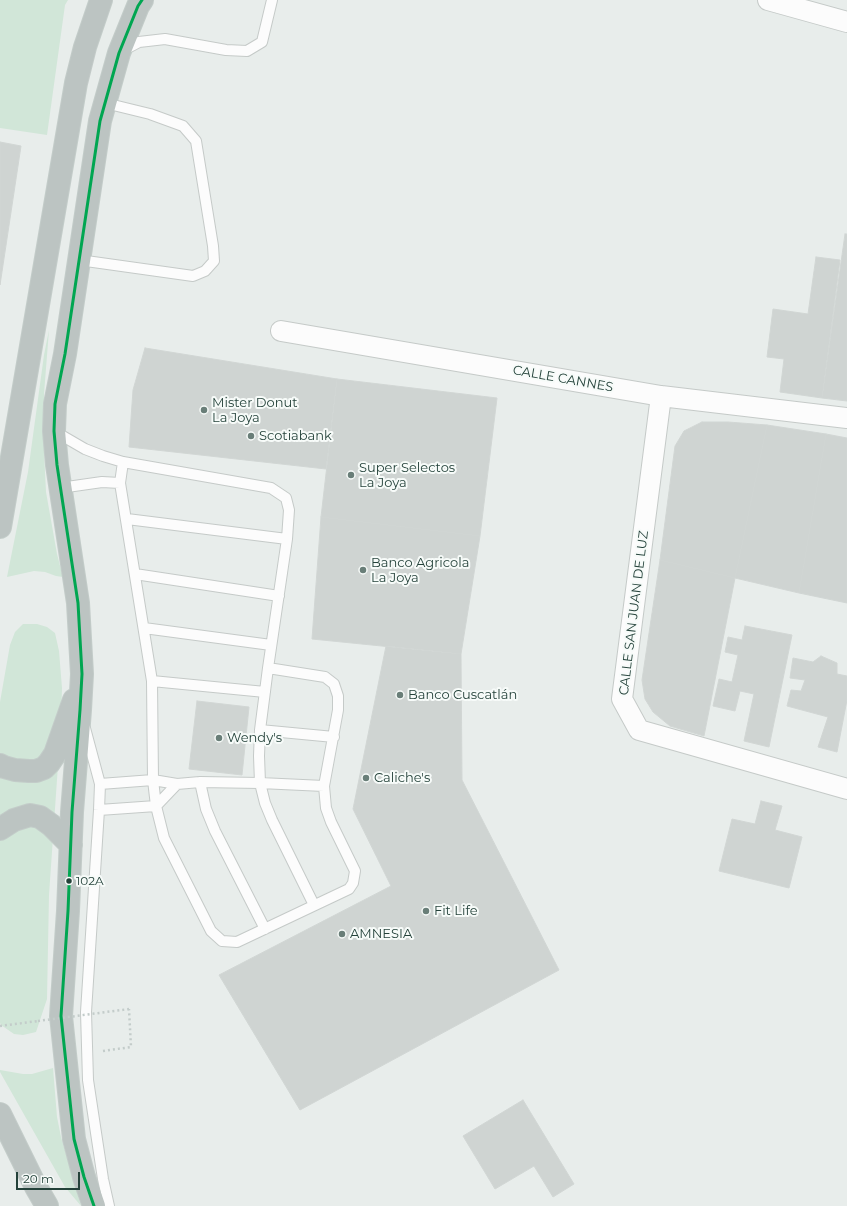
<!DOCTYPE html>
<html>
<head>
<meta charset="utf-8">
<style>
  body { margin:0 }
  #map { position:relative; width:847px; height:1206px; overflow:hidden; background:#e8edeb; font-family:Montserrat,sans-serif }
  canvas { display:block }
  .scale { position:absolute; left:16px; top:1172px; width:64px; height:18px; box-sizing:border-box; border:2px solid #24423a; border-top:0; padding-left:5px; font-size:12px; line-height:14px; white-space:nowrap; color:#24423a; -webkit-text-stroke:3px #f7fbf9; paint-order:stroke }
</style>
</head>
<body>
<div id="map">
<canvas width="847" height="1206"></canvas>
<div class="scale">20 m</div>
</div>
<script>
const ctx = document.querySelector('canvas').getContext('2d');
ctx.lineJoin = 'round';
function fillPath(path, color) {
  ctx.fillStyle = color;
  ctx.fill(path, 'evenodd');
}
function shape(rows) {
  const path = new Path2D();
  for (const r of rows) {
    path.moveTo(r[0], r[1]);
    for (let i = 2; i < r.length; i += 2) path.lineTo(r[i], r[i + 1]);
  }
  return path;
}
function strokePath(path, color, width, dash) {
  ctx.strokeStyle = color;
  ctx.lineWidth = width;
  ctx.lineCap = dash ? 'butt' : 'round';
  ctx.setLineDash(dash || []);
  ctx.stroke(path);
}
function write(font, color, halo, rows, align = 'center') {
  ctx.font = font + ' Montserrat,sans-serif';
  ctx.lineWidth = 4;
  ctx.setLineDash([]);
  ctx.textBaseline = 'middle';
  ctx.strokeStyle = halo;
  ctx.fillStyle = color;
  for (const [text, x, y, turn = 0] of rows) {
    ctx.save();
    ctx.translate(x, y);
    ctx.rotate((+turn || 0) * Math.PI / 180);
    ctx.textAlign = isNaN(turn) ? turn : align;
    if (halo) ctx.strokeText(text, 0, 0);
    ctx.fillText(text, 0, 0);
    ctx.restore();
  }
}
const green = shape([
  [0,0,68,0,65,5,47,135,0,128],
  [49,330,44,394,44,452,46,492,57,554,63,577,56,576,45,572,34,571,7,577,28,472,44,355],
  [23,624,37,624,47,627,55,633,59,651,62,688,61,722,49,895,47,999,36,1032,23,1035,14,1034,1,1025,0,1023,0,702,10,645,15,632],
  [53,1068,57,1117,61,1137,81,1206,65,1187,0,1072,0,1070,23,1074,32,1074]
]);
const building = shape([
  [0,142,21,146,0,285,0,142],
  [845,234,847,234,847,401,822,398,845,234],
  [816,257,840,260,822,398,780,392,784,359,767,357,773,309,808,314,816,257],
  [145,348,337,379,326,469,129,447,133,390,145,348],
  [337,379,497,398,480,536,321,517,337,379],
  [702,422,728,422,767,425,735,578,660,560,675,446,684,431,702,422],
  [767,425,826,434,799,593,735,578,767,425],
  [826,434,847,438,847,603,799,593,826,434],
  [321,517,480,536,461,654,312,639,321,517],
  [660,560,735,578,704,736,670,726,653,712,645,699,642,680,660,560],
  [745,626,792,635,769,747,744,741,754,694,740,691,735,711,713,706,719,679,732,682,738,655,725,652,728,637,742,640,745,626],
  [386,646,461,654,462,780,559,970,300,1110,219,975,391,886,353,809,386,646],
  [821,656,837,663,837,674,847,676,847,700,837,752,818,747,828,717,787,706,791,690,801,691,805,680,790,678,793,658,813,662,821,656],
  [197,701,249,707,242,775,189,769,197,701],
  [761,801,782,806,775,830,802,837,789,888,719,871,732,819,755,824,761,801],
  [523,1100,574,1184,553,1197,534,1166,495,1189,463,1136,523,1100]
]);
const path = shape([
  [0,1026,38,1021],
  [103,1051,131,1047,129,1009]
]);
const lane = shape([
  [122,51,139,42,165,39,226,50,247,51,262,42,272,0],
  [79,260,193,276,205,271,214,261,213,246,196,141,183,126,150,114,105,103],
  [54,431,85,449,103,456,123,462,271,488,286,498,289,510,287,539,268,668,260,730,259,756,260,783,265,803,272,820,314,905],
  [123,462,120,483,152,681,153,780,156,806,164,838,211,931,222,941,237,942,349,889,353,883,355,871,331,822,326,808,324,786,338,710,338,696,334,684,325,677,268,668],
  [60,488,102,482,120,483],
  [127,519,287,539],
  [135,574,279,596],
  [144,628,271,645],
  [152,681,265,692],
  [85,728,100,784,99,810,86,1012,88,1080,103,1179,109,1206],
  [260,730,334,737],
  [200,782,206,809,215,831,265,929],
  [100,784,153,780,177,784,200,782,260,783,324,786],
  [99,810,156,806,177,784]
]);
const street = shape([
  [768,0,847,22],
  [281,331,661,396,847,418],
  [661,396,622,699,639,730,847,789]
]);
const highway = shape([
  [0,527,76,83,85,47,101,0],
  [0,765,4,767,15,770,29,771,36,771,44,768,49,763,55,754,74,700],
  [0,829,14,820,30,815,40,817,51,825,71,845],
  [0,1114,36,1187,47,1206],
  [94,1206,84,1177,74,1139,61,1016,68,911,72,812,80,710,82,674,78,603,57,465,54,431,55,404,65,354,100,121,119,53,138,6,142,0]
]);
const pathBridge = shape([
  [38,1021,129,1009]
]);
const bus1 = shape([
  [94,1206,84,1177,74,1139,61,1016,68,911,72,812,80,710,82,674,78,603,57,465,54,431,55,404,65,354,100,121,119,53,138,6,142,0]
]);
const markers = [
  [204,410,4,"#697e78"],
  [251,436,4,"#697e78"],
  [351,475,4,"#697e78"],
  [363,570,4,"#697e78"],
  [400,695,4,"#697e78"],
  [219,738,4,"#697e78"],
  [366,778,4,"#697e78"],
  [69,881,3.5,"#24423a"],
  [426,911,4,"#697e78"],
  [342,934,4,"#697e78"]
];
const busNames = [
  ["102A",76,881]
];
const streetNames = [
  ["CALLE CANNES",563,379,10],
  ["CALLE SAN JUAN DE LUZ",634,613,-83]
];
const poiNames = [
  ["Mister Donut",212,403],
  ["La Joya",212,418],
  ["Scotiabank",259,436],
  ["Super Selectos",359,468],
  ["La Joya",359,483],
  ["Banco Agricola",371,563],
  ["La Joya",371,578],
  ["Banco Cuscatlán",408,695],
  ["Wendy's",227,738],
  ["Caliche's",374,778],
  ["Fit Life",434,911],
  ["AMNESIA",350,934]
];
fillPath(green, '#d1e6d8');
fillPath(building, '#cfd4d2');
strokePath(building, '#d1d6d4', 1);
strokePath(lane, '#c5cac8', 12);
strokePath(street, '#c5cac8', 22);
strokePath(highway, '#c3ccc9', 24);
strokePath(path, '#c3ccca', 2.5, [2, 3]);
strokePath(lane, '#fcfcfc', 10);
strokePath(street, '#fcfcfc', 20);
strokePath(highway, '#bcc4c2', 22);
strokePath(pathBridge, '#c3ccca', 2.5, [2, 3]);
strokePath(bus1, '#00a651', 3);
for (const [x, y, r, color] of markers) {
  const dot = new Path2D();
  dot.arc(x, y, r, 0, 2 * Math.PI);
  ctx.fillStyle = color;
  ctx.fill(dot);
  strokePath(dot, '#f7fbf9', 1.5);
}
write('12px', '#24423a', '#f7fbf9', busNames, 'left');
write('13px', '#24423a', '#f7fbf9', streetNames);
write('13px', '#24423a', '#f7fbf9', poiNames, 'left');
</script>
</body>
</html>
